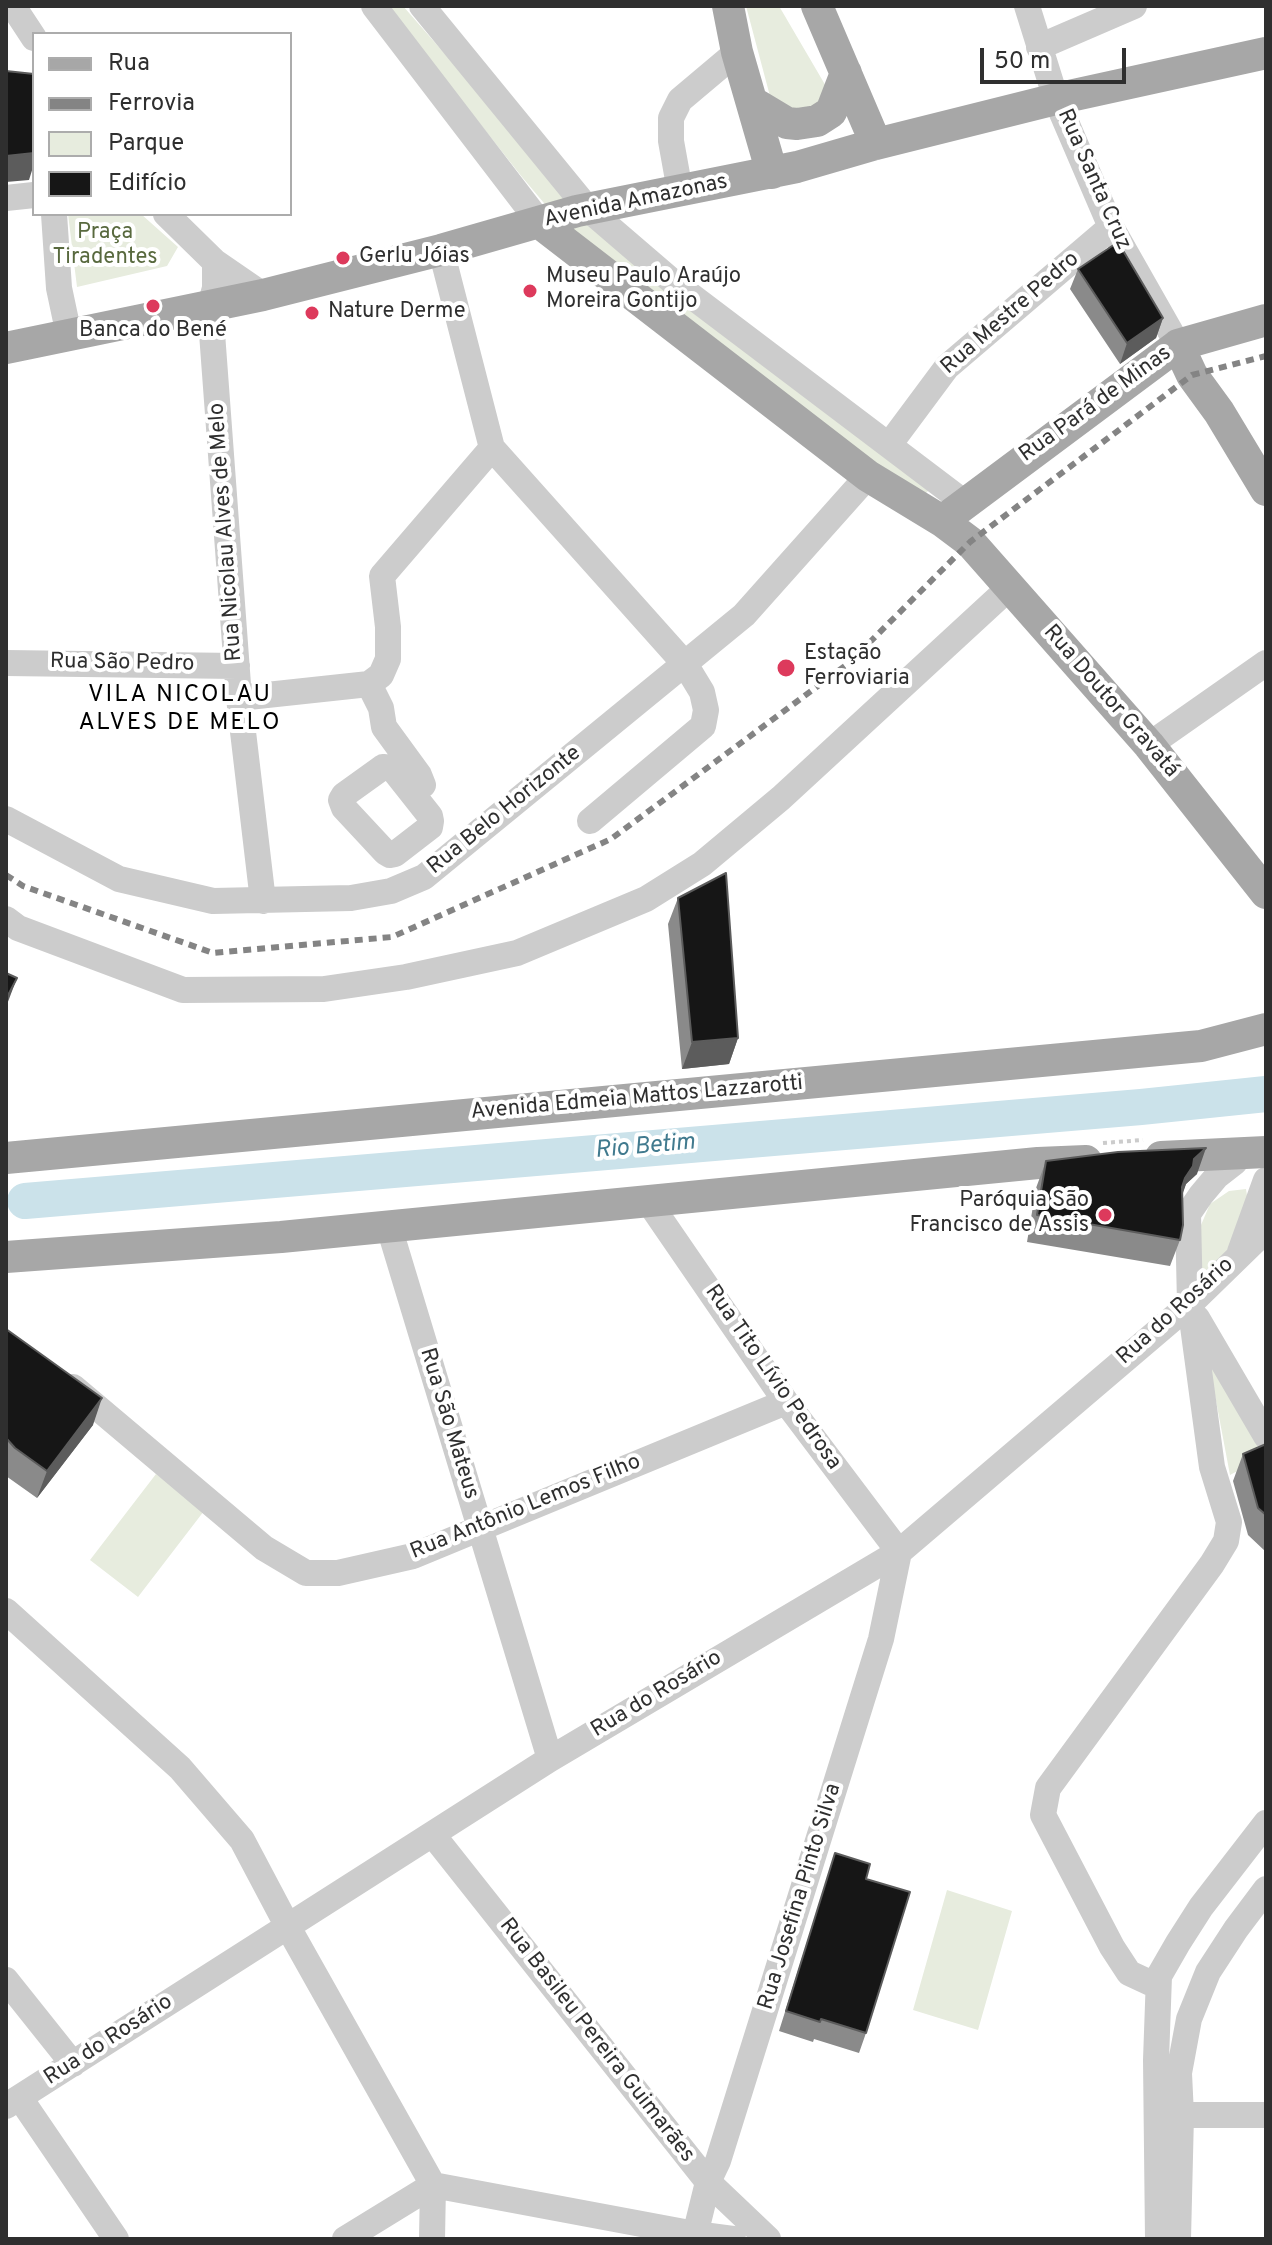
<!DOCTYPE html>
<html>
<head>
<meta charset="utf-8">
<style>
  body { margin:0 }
  #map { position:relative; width:1272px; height:2245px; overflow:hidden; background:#fff; font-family:Overpass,sans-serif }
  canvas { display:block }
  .frame { position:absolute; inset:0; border:8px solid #2f2f2f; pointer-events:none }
  .legend { position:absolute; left:32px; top:32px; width:260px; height:184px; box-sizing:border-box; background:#fff; border:2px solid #acacac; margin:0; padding:10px 14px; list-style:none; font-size:24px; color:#2f2f2f }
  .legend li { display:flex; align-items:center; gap:16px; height:40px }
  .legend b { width:40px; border:2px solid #acacac }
  .scale { position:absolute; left:980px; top:48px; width:146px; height:36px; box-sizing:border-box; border:4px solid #2f2f2f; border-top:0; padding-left:10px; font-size:24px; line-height:28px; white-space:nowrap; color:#2f2f2f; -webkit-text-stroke:6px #fff; paint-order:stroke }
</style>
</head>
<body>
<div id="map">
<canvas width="1272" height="2245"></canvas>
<div class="frame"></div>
<ul class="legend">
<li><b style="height:10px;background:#a7a7a7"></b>Rua</li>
<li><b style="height:10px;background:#848484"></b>Ferrovia</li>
<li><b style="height:22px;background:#e7ecde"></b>Parque</li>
<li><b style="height:22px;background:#161616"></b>Edifício</li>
</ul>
<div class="scale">50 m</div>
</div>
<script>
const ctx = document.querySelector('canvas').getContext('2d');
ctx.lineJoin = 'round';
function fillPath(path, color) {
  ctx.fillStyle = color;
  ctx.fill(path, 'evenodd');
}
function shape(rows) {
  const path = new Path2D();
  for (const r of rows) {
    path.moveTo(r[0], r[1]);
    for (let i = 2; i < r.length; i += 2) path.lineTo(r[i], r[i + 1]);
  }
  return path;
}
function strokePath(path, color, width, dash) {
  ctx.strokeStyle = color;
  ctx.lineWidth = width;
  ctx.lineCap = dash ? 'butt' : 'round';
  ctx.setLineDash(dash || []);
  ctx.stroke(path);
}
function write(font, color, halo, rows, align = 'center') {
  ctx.font = font + ' Overpass,sans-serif';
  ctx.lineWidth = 8;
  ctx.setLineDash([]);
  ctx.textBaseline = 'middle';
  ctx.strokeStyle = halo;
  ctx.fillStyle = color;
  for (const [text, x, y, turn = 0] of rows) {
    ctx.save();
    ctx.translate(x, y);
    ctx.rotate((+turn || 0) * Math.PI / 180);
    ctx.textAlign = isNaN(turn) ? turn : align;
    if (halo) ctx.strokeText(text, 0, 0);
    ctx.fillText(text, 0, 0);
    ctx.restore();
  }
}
const green = shape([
  [387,6,403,6,602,234,934,485,920,499,576,241,522,177],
  [746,6,779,6,827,88,826,101,793,116,771,100],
  [68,214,141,214,178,247,167,266,77,287],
  [1246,1189,1248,1202,1230,1248,1201,1286,1201,1225,1210,1204,1229,1191],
  [1207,1353,1264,1457,1230,1475],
  [156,1474,204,1511,138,1597,90,1560],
  [947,1890,1012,1911,978,2030,913,2010]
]);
const river = shape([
  [25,1201,1141,1107,1266,1094]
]);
const path = shape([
  [1103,1143,1143,1140]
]);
const minor = shape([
  [13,6,34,38],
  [374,6,540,223],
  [422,6,588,209,673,282,965,503],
  [1027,6,1056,99,1111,227,1178,345],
  [1039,47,1134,6],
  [680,191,671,141,671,118,680,100,737,52],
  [6,198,34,195],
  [54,214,59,288,66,321,72,334],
  [166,214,215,262,263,295],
  [441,250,492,448,685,664,702,692,706,710,703,726,590,821],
  [215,262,215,288,210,306,239,698,263,901],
  [889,445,947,367,1111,227],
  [6,663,237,666],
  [369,684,381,708,384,727,419,775,423,785],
  [239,698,369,684,381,675,388,659,388,627,382,576,492,448],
  [1149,745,1266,663],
  [383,767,392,768,430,816,431,821,430,827,395,854,390,855,385,852,344,808,341,800,344,795,383,767],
  [6,819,119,879,213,901,351,898,391,891,424,877,744,615,868,476],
  [6,919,18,928,183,990,324,989,406,977,517,953,646,899,702,864,781,798,1010,587],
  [648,1201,786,1402,899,1552,881,1639,718,2161,708,2182,694,2239],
  [389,1227,550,1759],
  [1240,1252,1266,1180],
  [1197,1318,1266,1436],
  [73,1387,264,1548,306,1573,338,1573,413,1556,786,1402],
  [6,1611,180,1768,242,1840,288,1927,433,2185,432,2239],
  [433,1835,708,2182,768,2239],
  [6,1980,73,2064],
  [1157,1986,1129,1973,1112,1947,1043,1815,1048,1788,1212,1564,1226,1541,1229,1522,1212,1467,1190,1304,1188,1214,1201,1195,1217,1176,1235,1162],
  [20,2098,116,2239],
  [6,2106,550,1759,899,1552,1190,1304,1266,1230],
  [1181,2115,1266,2115],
  [345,2239,433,2185,695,2234,733,2239],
  [1158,2239,1156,2060,1159,1976,1178,1943,1201,1907,1266,1823],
  [1178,2239,1181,2115,1179,2073,1189,2019,1208,1972,1236,1929,1266,1889]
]);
const major = shape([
  [728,6,737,52,772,173],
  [817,6,876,144],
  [752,102,787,123,797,124,817,121,831,112,846,73],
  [540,223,868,476,942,521,970,542,1149,745,1266,893],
  [1178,345,1192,375,1219,412,1266,490],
  [6,348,263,295,441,250,577,211,797,167,876,144,1056,99,1266,53],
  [942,521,1178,345,1266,320],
  [1161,1157,1266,1152],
  [6,1158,1201,1046,1266,1029],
  [6,1257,281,1237,1038,1163,1086,1161]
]);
const rail = shape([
  [6,875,23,886,213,953,392,937,611,839,849,663,970,542,1192,375,1266,356]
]);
const wall = shape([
  [1078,269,1163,318,1156,338,1120,364,1070,289],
  [678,898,738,1038,729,1064,682,1069,668,924],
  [1046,1161,1197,1174,1186,1184,1182,1194,1180,1240,1170,1266,1027,1242,1036,1188],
  [6,1329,93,1425,37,1498,6,1476],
  [1266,1444,1266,1552,1248,1535,1233,1481,1243,1454],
  [835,1853,866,1879,866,2033,859,2053,814,2039,813,2042,779,2031]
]);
const shadedWall = shape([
  [34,153,34,164,29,180,6,182,6,156],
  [1163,318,1156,338,1120,364,1127,343],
  [17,978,6,1007,6,999],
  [738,1038,729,1064,682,1069,692,1042],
  [1206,1148,1197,1174,1186,1184,1183,1193,1175,1205,1185,1178,1194,1159],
  [102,1398,93,1425,37,1498,47,1471]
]);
const building = shape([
  [6,71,34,74,34,153,6,156,6,71],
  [1118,242,1163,318,1127,343,1078,269,1118,242],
  [726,873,738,1038,692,1042,678,898,726,873],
  [6,973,17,978,6,999,6,973],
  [1206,1148,1194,1159,1193,1166,1185,1178,1182,1187,1183,1225,1180,1240,1037,1215,1046,1161,1118,1152,1206,1148],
  [6,1329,102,1398,47,1471,15,1448,6,1438,6,1329],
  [1266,1444,1266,1515,1258,1508,1243,1454,1266,1444],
  [835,1853,870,1864,866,1879,910,1892,866,2033,821,2019,820,2022,786,2011,835,1853]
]);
const markers = [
  [343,258,8,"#dd3a5c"],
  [530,291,8,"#dd3a5c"],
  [153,306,8,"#dd3a5c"],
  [312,313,8,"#dd3a5c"],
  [786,668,10,"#dd3a5c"],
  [1105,1215,8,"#dd3a5c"]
];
const streetNames = [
  ["Rua Santa Cruz",1093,180,66],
  ["Avenida Amazonas",636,202,-12],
  ["Rua Mestre Pedro",1011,314,-41],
  ["Rua Pará de Minas",1096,405,-36],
  ["Rua Nicolau Alves de Melo",227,532,-94],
  ["Rua São Pedro",122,664,1],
  ["Rua Doutor Gravatá",1110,702,49],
  ["Rua Belo Horizonte",505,811,-39],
  ["Avenida Edmeia Mattos Lazzarotti",637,1099,-5],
  ["Rua do Rosário",1176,1312,-42],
  ["Rua Tito Lívio Pedrosa",772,1378,55],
  ["Rua São Mateus",448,1424,73],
  ["Rua Antônio Lemos Filho",526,1508,-22],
  ["Rua do Rosário",657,1695,-31],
  ["Rua Josefina Pinto Silva",801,1897,-73],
  ["Rua do Rosário",109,2041,-33],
  ["Rua Basileu Pereira Guimarães",596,2041,52]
];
const parkNames = [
  ["Praça",105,234],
  ["Tiradentes",105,259]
];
const poiNames = [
  ["Gerlu Jóias",359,258],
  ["Museu Paulo Araújo",546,278],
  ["Moreira Gontijo",546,303],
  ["Nature Derme",328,313],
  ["Banca do Bené",153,332,"center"],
  ["Estação",804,655],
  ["Ferroviaria",804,680],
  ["Paróquia São",1089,1202,"right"],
  ["Francisco de Assis",1089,1227,"right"]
];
const neighbourhoodNames = [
  ["VILA NICOLAU",180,696],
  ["ALVES DE MELO",180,724]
];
const waterNames = [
  ["Rio Betim",645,1148,-5]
];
fillPath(green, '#e7ecde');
strokePath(river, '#cbe2ea', 36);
strokePath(path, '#ccc', 4, [4, 4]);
strokePath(minor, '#ccc', 26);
strokePath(major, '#a7a7a7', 32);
strokePath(rail, '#848484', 6, [8, 6]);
fillPath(wall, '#8a8a8a');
fillPath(shadedWall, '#5c5c5c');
fillPath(building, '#161616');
strokePath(building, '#5c5c5c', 2);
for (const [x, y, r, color] of markers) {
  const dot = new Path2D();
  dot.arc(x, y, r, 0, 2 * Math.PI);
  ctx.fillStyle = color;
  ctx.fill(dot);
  strokePath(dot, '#fff', 3);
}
write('22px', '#2f2f2f', '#fff', streetNames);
write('22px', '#58693e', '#fff', parkNames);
write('22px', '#2f2f2f', '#fff', poiNames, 'left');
ctx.letterSpacing = '2px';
write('24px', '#000', '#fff', neighbourhoodNames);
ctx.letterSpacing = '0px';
write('italic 24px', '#417a8e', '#fff', waterNames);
</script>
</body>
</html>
